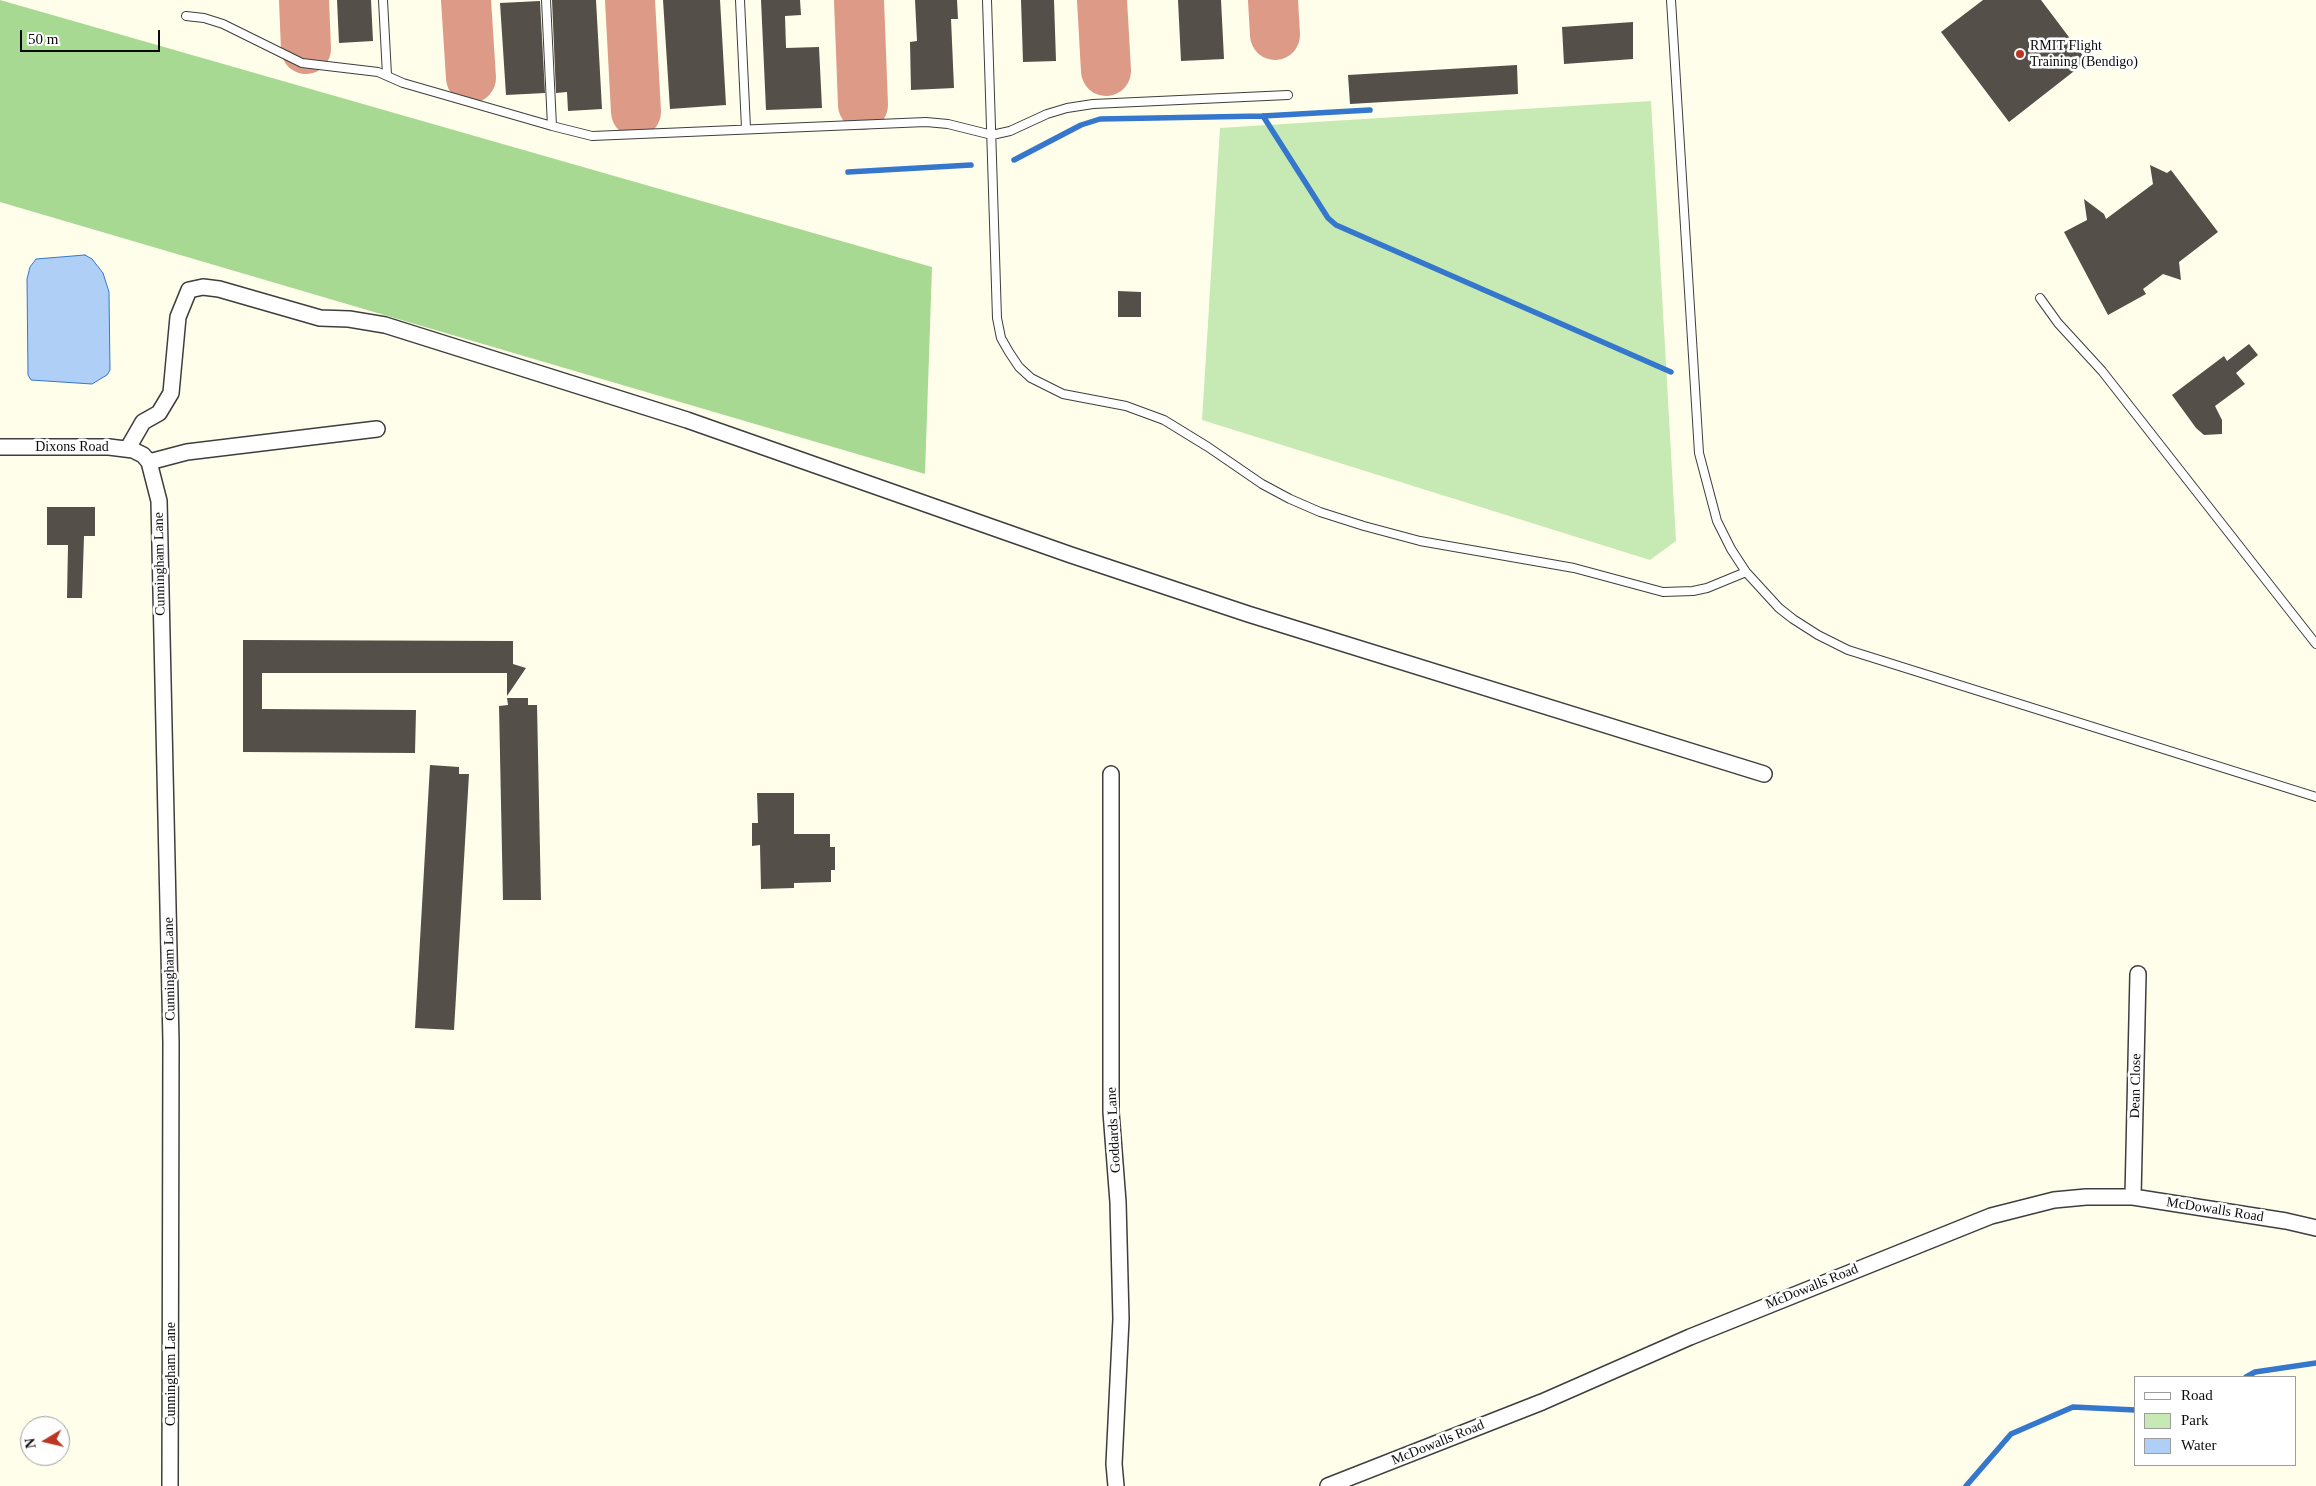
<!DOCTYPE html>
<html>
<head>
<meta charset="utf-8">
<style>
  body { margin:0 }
  #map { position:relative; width:2316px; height:1486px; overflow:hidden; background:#fffeea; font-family:"Times New Roman",serif }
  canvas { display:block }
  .legend { position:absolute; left:2134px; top:1376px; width:162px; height:90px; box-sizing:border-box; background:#fff; border:1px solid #9d9d9d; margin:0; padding:6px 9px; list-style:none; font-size:15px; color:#0b0b0b }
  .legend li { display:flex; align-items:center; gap:10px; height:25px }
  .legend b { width:25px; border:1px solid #9d9d9d }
  .north { position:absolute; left:20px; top:1416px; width:50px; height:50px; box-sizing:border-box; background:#fff; border:1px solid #9d9d9d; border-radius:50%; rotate:261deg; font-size:14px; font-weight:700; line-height:20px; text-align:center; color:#0b0b0b }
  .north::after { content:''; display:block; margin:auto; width:18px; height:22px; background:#bb3624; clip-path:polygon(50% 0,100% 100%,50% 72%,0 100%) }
  .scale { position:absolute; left:20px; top:30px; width:140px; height:22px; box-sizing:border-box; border:2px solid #0b0b0b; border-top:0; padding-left:6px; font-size:15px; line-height:18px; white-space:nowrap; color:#0b0b0b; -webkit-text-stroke:4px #fff; paint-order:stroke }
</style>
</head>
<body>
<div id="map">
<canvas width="2316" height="1486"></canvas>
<ul class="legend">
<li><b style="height:6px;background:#fff"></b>Road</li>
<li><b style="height:14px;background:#c7e9b4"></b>Park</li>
<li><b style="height:14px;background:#afcff6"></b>Water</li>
</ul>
<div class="north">N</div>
<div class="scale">50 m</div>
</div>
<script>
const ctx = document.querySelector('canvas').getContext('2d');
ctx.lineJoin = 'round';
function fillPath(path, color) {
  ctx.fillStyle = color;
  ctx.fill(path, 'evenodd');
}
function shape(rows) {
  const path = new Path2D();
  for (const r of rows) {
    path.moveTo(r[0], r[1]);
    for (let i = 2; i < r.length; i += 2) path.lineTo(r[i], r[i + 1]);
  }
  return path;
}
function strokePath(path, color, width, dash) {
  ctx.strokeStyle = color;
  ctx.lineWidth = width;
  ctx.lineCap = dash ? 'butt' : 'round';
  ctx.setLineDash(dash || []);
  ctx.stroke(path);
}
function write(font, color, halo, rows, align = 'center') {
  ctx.font = font + ' "Times New Roman",serif';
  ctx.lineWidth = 5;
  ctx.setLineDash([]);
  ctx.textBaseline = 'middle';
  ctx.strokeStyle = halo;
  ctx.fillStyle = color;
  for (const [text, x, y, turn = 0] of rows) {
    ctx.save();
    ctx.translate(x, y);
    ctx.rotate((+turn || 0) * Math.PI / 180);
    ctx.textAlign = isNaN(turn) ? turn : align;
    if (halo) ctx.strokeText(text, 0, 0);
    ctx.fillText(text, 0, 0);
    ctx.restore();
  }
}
const green = shape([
  [1651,101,1676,541,1650,560,1202,420,1220,128]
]);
const forest = shape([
  [0,0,932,267,925,474,0,202]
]);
const water = shape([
  [85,255,92,259,103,273,109,292,110,370,107,375,92,384,31,380,28,375,27,279,30,267,36,259,85,255]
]);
const stream = shape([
  [1263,116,1328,218,1336,225,1671,372],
  [1014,160,1081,125,1100,119,1263,116,1370,110],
  [848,172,971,165],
  [2246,1377,2255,1372,2316,1363],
  [1966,1486,2011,1434,2073,1407,2135,1410]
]);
const taxiway = shape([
  [304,0,306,49],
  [466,0,471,78],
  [630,0,636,112],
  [859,0,863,105],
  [1102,0,1106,71],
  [1273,0,1275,35]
]);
const building = shape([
  [337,0,371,0,373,41,339,43],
  [552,0,596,0,602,109,568,111,567,92,556,93],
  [663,0,720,0,726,105,670,109],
  [761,0,800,0,801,15,785,16,786,48,819,47,822,108,766,110],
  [915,0,957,0,958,19,951,19,954,88,911,90,910,42,917,41],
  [1021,0,1054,0,1056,61,1023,62],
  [1178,0,1221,0,1224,59,1181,61],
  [1983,0,2041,0,2087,61,2009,122,1941,32],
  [540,1,545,93,506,95,500,3],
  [1633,22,1633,59,1564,64,1562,27],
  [1517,65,1518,94,1350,104,1348,75],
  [2150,165,2167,173,2171,170,2218,232,2179,262,2181,280,2163,274,2143,289,2146,294,2108,315,2064,232,2087,220,2084,199,2104,214,2106,219,2153,184],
  [1118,291,1141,292,1141,317,1118,317],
  [2249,344,2258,355,2236,373,2245,384,2215,406,2222,420,2222,434,2204,435,2196,428,2172,395,2224,356,2227,361],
  [47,507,95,507,95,536,84,536,82,598,67,598,68,545,47,545],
  [243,640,513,641,513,664,526,668,507,696,507,673,262,673,262,709,416,710,415,753,243,752],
  [507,698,528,698,528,705,537,705,541,900,503,900,499,706,508,705],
  [430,765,459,767,459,774,469,774,454,1030,415,1028],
  [757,793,794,793,794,834,830,834,830,847,835,847,835,870,831,870,831,882,794,883,794,888,761,889,760,845,752,846,752,823,758,823]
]);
const lane = shape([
  [383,0,387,75],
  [546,0,552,126],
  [740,0,746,128],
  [987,0,997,318,1001,338,1009,352,1019,367,1031,378,1063,394,1126,406,1164,420,1208,447,1262,484,1290,499,1320,512,1364,526,1420,541,1574,568,1663,592,1693,591,1707,588,1746,572],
  [1671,0,1699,453,1717,521,1731,549,1746,572,1779,608,1793,619,1818,635,1848,650,2316,797],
  [186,16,204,18,223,24,302,63,378,72,403,83,552,126,592,136,926,122,948,124,992,135,1010,131,1047,114,1067,108,1093,104,1288,95],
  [2040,298,2058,323,2102,371,2316,644]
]);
const street = shape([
  [0,447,109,447,133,450,143,455,149,462,159,501,171,1042,170,1486],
  [128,448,143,422,159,413,171,393,178,317,189,290,203,287,219,289,320,318,349,319,385,325,687,420,1071,555,1248,614,1764,774],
  [149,462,187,452,377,429],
  [1111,774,1111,1112,1118,1202,1121,1319,1114,1464,1116,1486],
  [2133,1197,2138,974],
  [1328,1486,1542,1402,1690,1337,1991,1216,2054,1200,2086,1197,2133,1197,2286,1221,2316,1228]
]);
const markers = [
  [2020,54,5,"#bb3624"]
];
const poiNames = [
  ["RMIT Flight",2030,46],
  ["Training (Bendigo)",2030,62]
];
const streetNames = [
  ["Dixons Road",72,447],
  ["Cunningham Lane",160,564,-91],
  ["Cunningham Lane",170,969,-91],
  ["Dean Close",2136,1086,-89],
  ["Goddards Lane",1114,1130,-93],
  ["McDowalls Road",2215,1210,9],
  ["McDowalls Road",1812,1287,-22],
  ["Cunningham Lane",171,1374,-90],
  ["McDowalls Road",1438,1443,-22]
];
fillPath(green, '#c7e9b4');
fillPath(forest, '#a7d993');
fillPath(water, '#afcff6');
strokePath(water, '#3577cd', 1);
strokePath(stream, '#3577cd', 5.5);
strokePath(taxiway, '#dd9a87', 50);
fillPath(building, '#544f48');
strokePath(lane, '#3e3e3e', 10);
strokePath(street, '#3e3e3e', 18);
strokePath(lane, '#fff', 8);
strokePath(street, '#fff', 15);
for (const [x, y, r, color] of markers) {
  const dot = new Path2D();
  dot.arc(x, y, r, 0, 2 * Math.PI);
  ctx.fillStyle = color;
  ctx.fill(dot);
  strokePath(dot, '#fff', 2);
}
write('14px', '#0b0b0b', '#fff', poiNames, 'left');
write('14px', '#0b0b0b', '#fff', streetNames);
</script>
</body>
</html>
